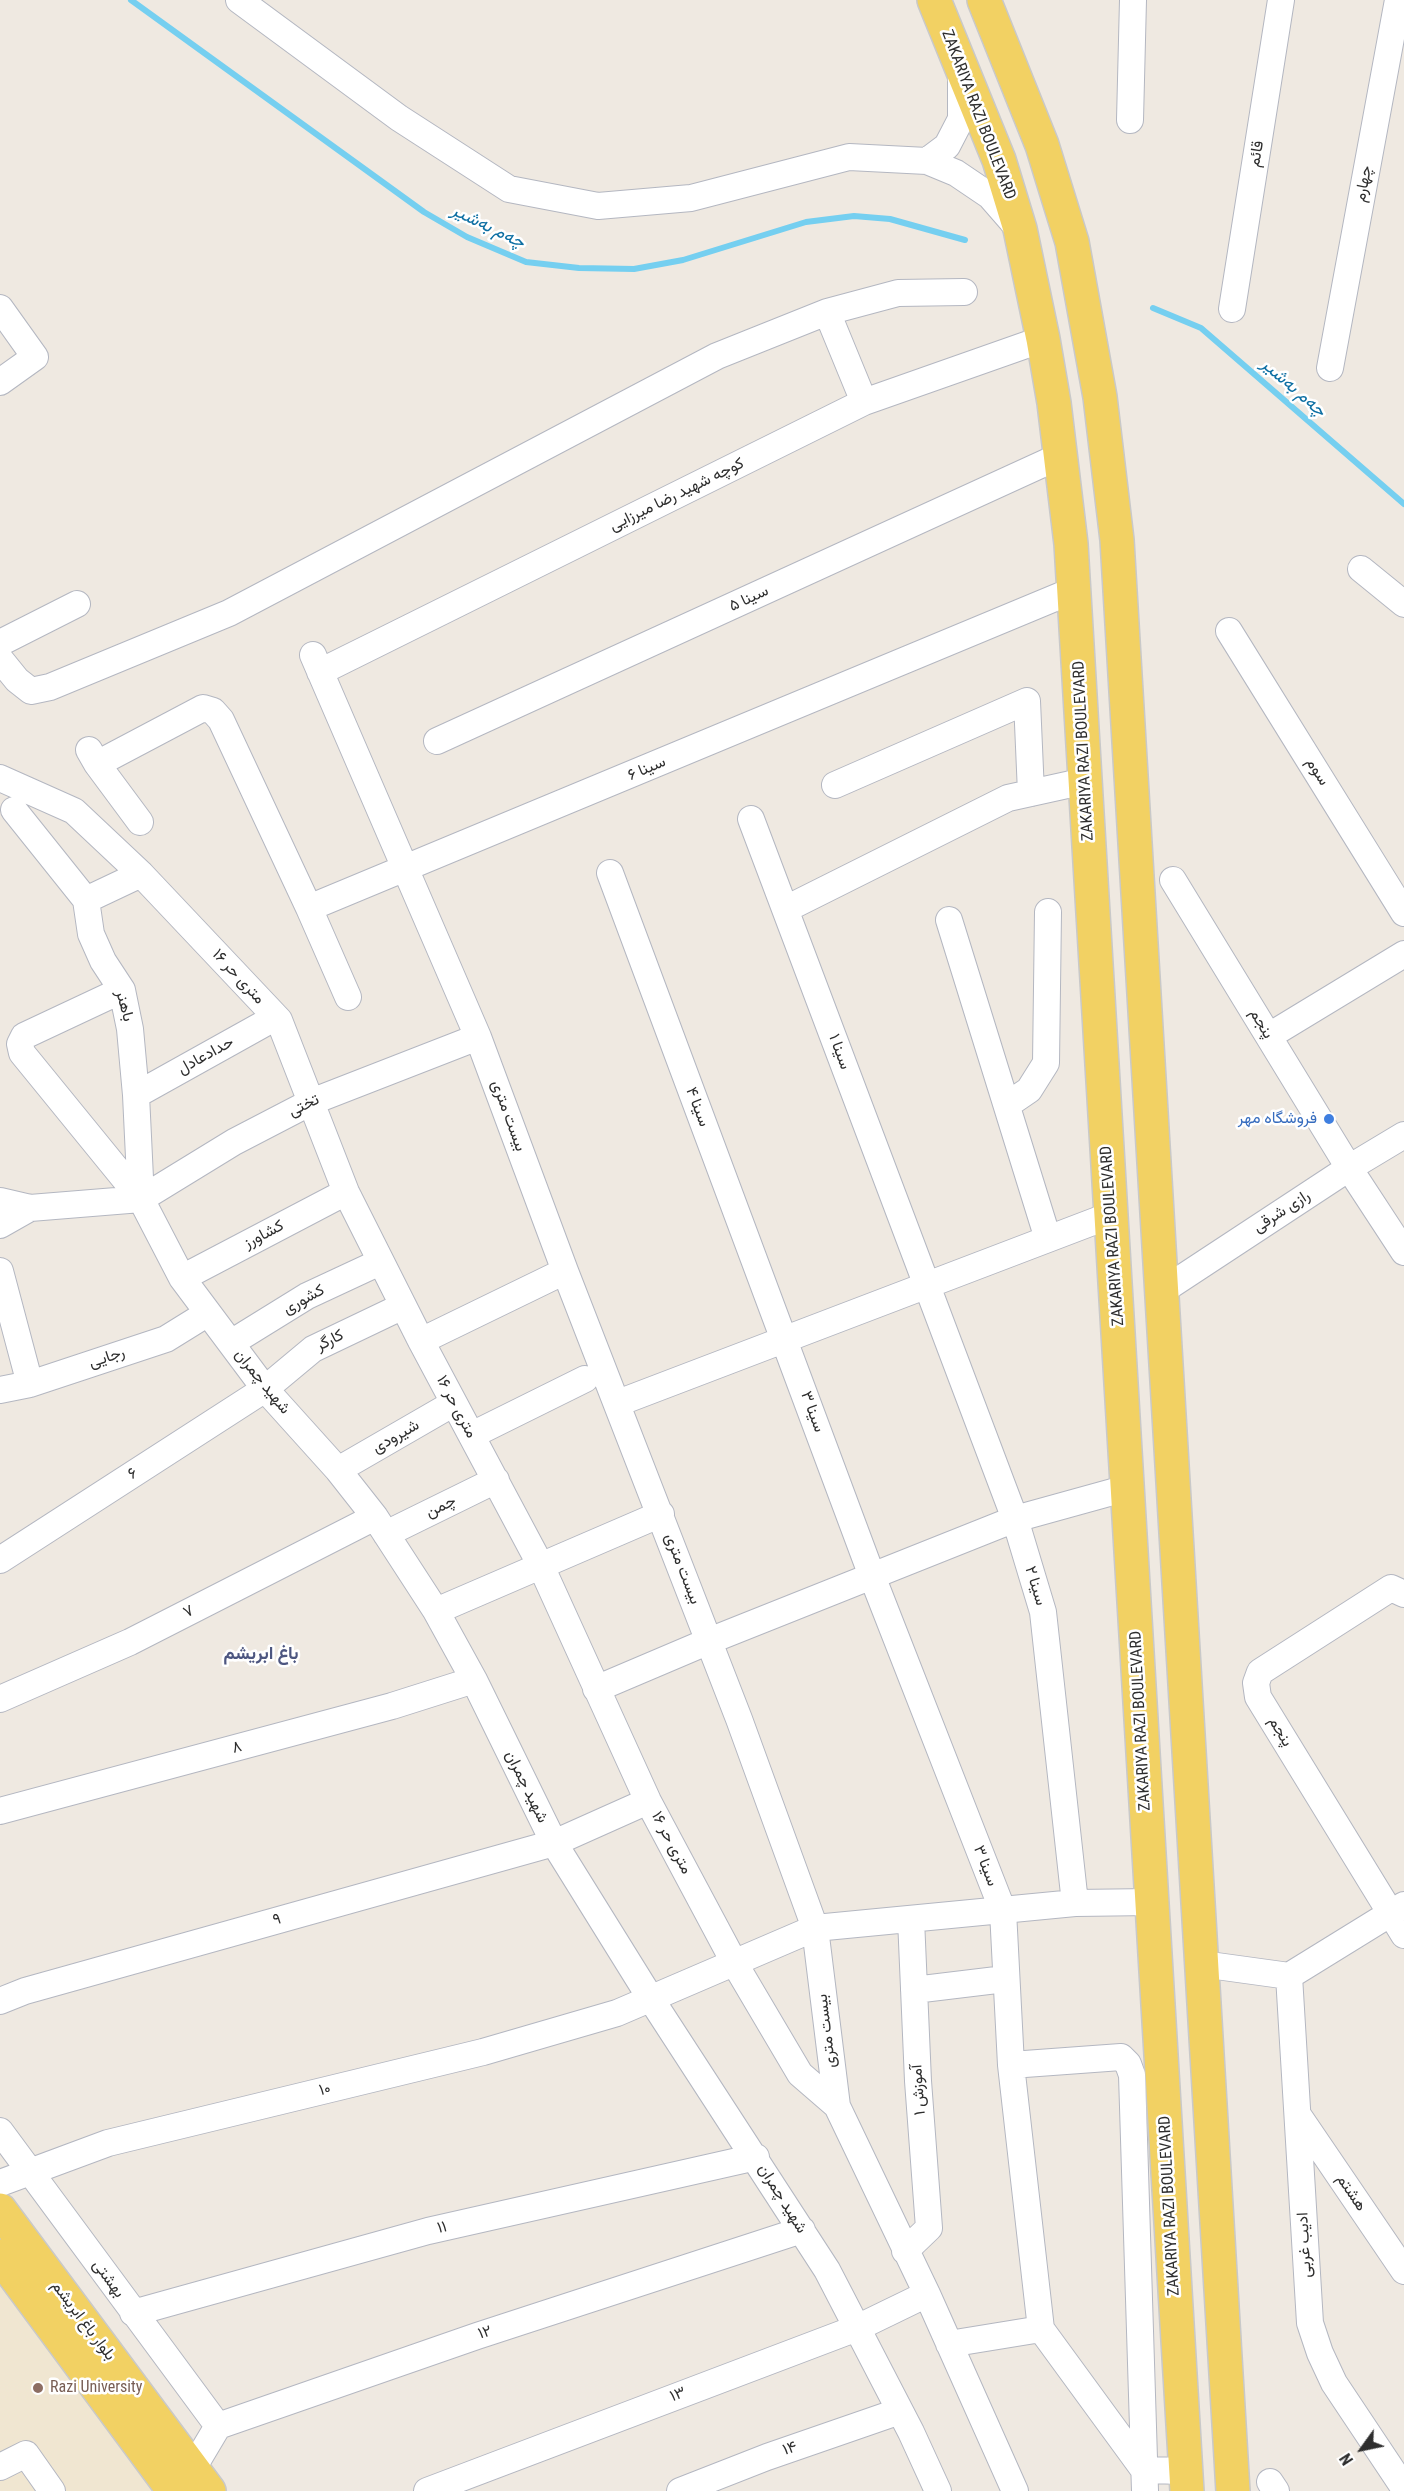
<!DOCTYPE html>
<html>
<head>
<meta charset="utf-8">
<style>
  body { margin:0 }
  #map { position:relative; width:1404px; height:2491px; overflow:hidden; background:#efe9e1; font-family:"Roboto Condensed",sans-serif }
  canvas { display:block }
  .north { position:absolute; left:1332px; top:2419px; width:60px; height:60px; -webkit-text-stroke:4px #fff; paint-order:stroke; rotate:237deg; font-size:16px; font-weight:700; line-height:24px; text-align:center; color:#2e2e2e }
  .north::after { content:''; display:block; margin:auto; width:21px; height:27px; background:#2e2e2e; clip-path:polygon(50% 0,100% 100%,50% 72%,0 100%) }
</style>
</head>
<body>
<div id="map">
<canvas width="1404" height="2491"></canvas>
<div class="north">N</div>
</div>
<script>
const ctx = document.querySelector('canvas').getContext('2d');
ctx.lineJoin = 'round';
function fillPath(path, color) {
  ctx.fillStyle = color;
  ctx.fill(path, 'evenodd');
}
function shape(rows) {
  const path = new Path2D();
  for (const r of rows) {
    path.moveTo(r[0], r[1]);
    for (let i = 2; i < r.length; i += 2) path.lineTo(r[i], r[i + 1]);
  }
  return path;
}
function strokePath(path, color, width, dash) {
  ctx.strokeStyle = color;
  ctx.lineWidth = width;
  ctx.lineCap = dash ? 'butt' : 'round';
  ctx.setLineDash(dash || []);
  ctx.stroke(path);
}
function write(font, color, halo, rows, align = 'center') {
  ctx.font = font + ' "Roboto Condensed",Vazirmatn,sans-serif';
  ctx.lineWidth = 5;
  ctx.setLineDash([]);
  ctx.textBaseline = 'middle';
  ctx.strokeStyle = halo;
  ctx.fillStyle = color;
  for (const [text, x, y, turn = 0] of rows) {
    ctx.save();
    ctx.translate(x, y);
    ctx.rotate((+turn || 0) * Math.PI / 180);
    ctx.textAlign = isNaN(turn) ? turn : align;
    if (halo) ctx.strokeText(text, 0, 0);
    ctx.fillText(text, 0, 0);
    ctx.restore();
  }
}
const education = shape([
  [0,2286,153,2491,0,2491]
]);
const stream = shape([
  [131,0,424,212,467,237,526,262,579,268,634,269,683,260,806,222,854,216,890,219,965,240],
  [1153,308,1201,328,1404,504]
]);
const minor = shape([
  [239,0,399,118,509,189,598,206,691,198,849,157,927,161],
  [961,76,961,119,947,146,927,161,956,173,990,196,1017,227],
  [1130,120,1133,0],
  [0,308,35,357,0,382],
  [1232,309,1281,0],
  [827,312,864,402],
  [1330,368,1398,0],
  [1361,569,1404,604],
  [1229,631,1404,913],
  [0,643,77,604],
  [313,655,478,1037,565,1271,739,1719,815,1928,837,2106,927,2294,1015,2491],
  [0,659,17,680,31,691,50,687,229,613,717,356,827,312,898,293,964,292],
  [320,672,864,402,1043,339],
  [437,741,1060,456],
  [89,750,97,764,203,708,213,711,221,720,309,908],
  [97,764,140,822],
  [0,778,74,811,141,874,279,1020,346,1192,421,1341,541,1566,648,1801,735,1964,800,2074,837,2106],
  [835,785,1027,701,1031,793],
  [14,810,86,900,91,934,103,961,122,990,130,1029,136,1095,141,1199],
  [751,819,1015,1519,1043,1612,1075,1903],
  [610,873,872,1576,1003,1911,1011,2065,1041,2329,949,2344],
  [1173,880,1349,1168,1404,1252],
  [86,900,141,874],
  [786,909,1008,798,1085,781],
  [949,920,1048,1239],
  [122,990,24,1036,20,1044,22,1053,141,1199],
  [348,997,309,908,1074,590],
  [1269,1036,1404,954],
  [136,1095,276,1017],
  [1007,1105,1029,1090,1046,1063,1048,912],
  [141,1199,234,1142,311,1102,478,1037],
  [0,1201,30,1208,141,1199,182,1278,265,1389,338,1470,375,1517,436,1611,474,1680,554,1843,651,1999,827,2270,911,2432,938,2491],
  [0,1225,30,1208],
  [0,1271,30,1384],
  [182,1278,346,1192],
  [1162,1291,1349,1168,1404,1135],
  [421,1341,565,1271],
  [231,1343,307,1296,380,1262],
  [0,1390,30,1384,166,1339,208,1313],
  [618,1403,1111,1215],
  [472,1435,585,1379],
  [338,1470,454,1403],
  [386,1534,496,1480],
  [0,1560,265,1389,313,1349,403,1306],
  [1404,1594,1391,1588,1260,1672,1256,1683,1258,1697,1404,1935],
  [436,1611,661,1514],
  [596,1689,709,1641,1015,1519,1127,1488],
  [0,1699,130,1642,375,1517],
  [0,1811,392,1706,474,1680],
  [1202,1964,1289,1976],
  [1289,1976,1310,2323,1320,2353,1334,2383,1404,2488],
  [1289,1976,1404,1905],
  [914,1990,1005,1979],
  [0,2001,25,1991,554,1843,648,1801],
  [1011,2065,1121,2057,1128,2064,1132,2075,1145,2491],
  [1298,2115,1404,2271],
  [0,2131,218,2426],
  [0,2183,108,2143,483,2052,617,2013,815,1928,1075,1903,1152,1902],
  [905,2251,929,2228,918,2081,911,1919],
  [133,2313,428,2231,756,2157],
  [1041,2329,1144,2470,1186,2471],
  [0,2467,26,2454,52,2491],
  [193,2468,218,2426,477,2336,802,2230],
  [1270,2482,1276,2491],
  [427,2491,857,2328,927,2294],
  [680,2491,767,2457,900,2411]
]);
const major = shape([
  [934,0,999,160,1020,229,1043,339,1054,403,1071,544,1187,2491],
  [984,0,1042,145,1072,242,1100,397,1117,540,1233,2491],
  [0,2210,209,2491],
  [0,2256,174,2491]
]);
const markers = [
  [1329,1119,6,"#3f7fe0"],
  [38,2388,6,"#8d6e63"]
];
const streetNames = [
  ["ZAKARIYA RAZI BOULEVARD",978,115,69],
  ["قائم",1257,154,-81],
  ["چهارم",1364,184,-79],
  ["کوچه شهید رضا میرزایی",677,495,-26],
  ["سینا ۵",749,599,-25],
  ["ZAKARIYA RAZI BOULEVARD",1084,751,-93],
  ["سینا ۶",647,769,-23],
  ["سوم",1317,772,58],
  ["۱۶ متری حر",238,977,47],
  ["باهنر",124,1006,75],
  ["پنجم",1261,1024,59],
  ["۱ سینا",839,1052,70],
  ["حدادعادل",206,1056,-29],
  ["تختی",304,1106,-26],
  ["سینا ۴",697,1107,69],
  ["بیست متری",508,1116,70],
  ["رازی شرقی",1282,1212,-33],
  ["کشاورز",264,1235,-28],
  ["ZAKARIYA RAZI BOULEVARD",1113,1236,-94],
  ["کشوری",304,1300,-29],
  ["کارگر",330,1341,-27],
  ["رجایی",107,1358,-18],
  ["شهید چمران",262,1382,51],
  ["۱۶ متری حر",456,1407,62],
  ["سینا ۳",812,1412,70],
  ["شیرودی",396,1437,-30],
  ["۶",133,1474,-33],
  ["چمن",441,1507,-26],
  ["بیست متری",682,1569,69],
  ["سینا ۲",1035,1586,73],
  ["۷",189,1612,-27],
  ["ZAKARIYA RAZI BOULEVARD",1141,1721,-93],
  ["پنجم",1280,1732,59],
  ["۸",237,1748,-15],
  ["شهید چمران",526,1787,64],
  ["۱۶ متری حر",671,1843,62],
  ["سینا ۳",985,1866,69],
  ["۹",277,1920,-16],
  ["بیست متری",827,2031,-97],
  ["۱۰",325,2090,-14],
  ["آموزش ۱",919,2090,-94],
  ["هشتم",1351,2193,56],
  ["شهید چمران",782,2199,58],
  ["ZAKARIYA RAZI BOULEVARD",1170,2206,-93],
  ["۱۱",442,2228,-13],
  ["ادیب غربی",1305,2245,-93],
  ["بهشتی",108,2279,54],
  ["بلوار باغ ابریشم",83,2321,53],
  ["۱۲",485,2333,-18],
  ["۱۳",678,2395,-21],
  ["۱۴",790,2449,-19]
];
const shopNames = [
  ["فروشگاه مهر",1317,1119]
];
const educationNames = [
  ["Razi University",50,2388]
];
const waterNames = [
  ["چەم بەشیر",488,227,26],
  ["چەم بەشیر",1293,388,41]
];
const neighbourhoodNames = [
  ["باغ ابریشم",261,1654]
];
fillPath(education, '#f0e6d1');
strokePath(stream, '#75cff0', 6);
strokePath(minor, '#b4b7c1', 28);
strokePath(major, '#c9c9c9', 36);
strokePath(minor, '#fff', 26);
strokePath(major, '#f2d163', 33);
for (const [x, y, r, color] of markers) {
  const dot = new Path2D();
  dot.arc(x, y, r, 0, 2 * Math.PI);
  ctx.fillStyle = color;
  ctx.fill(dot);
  strokePath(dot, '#fff', 2);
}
write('16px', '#2e2e2e', '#fff', streetNames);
write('16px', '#366cbe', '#fff', shopNames, 'right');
write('16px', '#785e54', '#fff', educationNames, 'left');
write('italic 18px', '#0d6fa3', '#fff', waterNames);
write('bold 18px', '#4d5680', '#fff', neighbourhoodNames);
</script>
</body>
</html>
